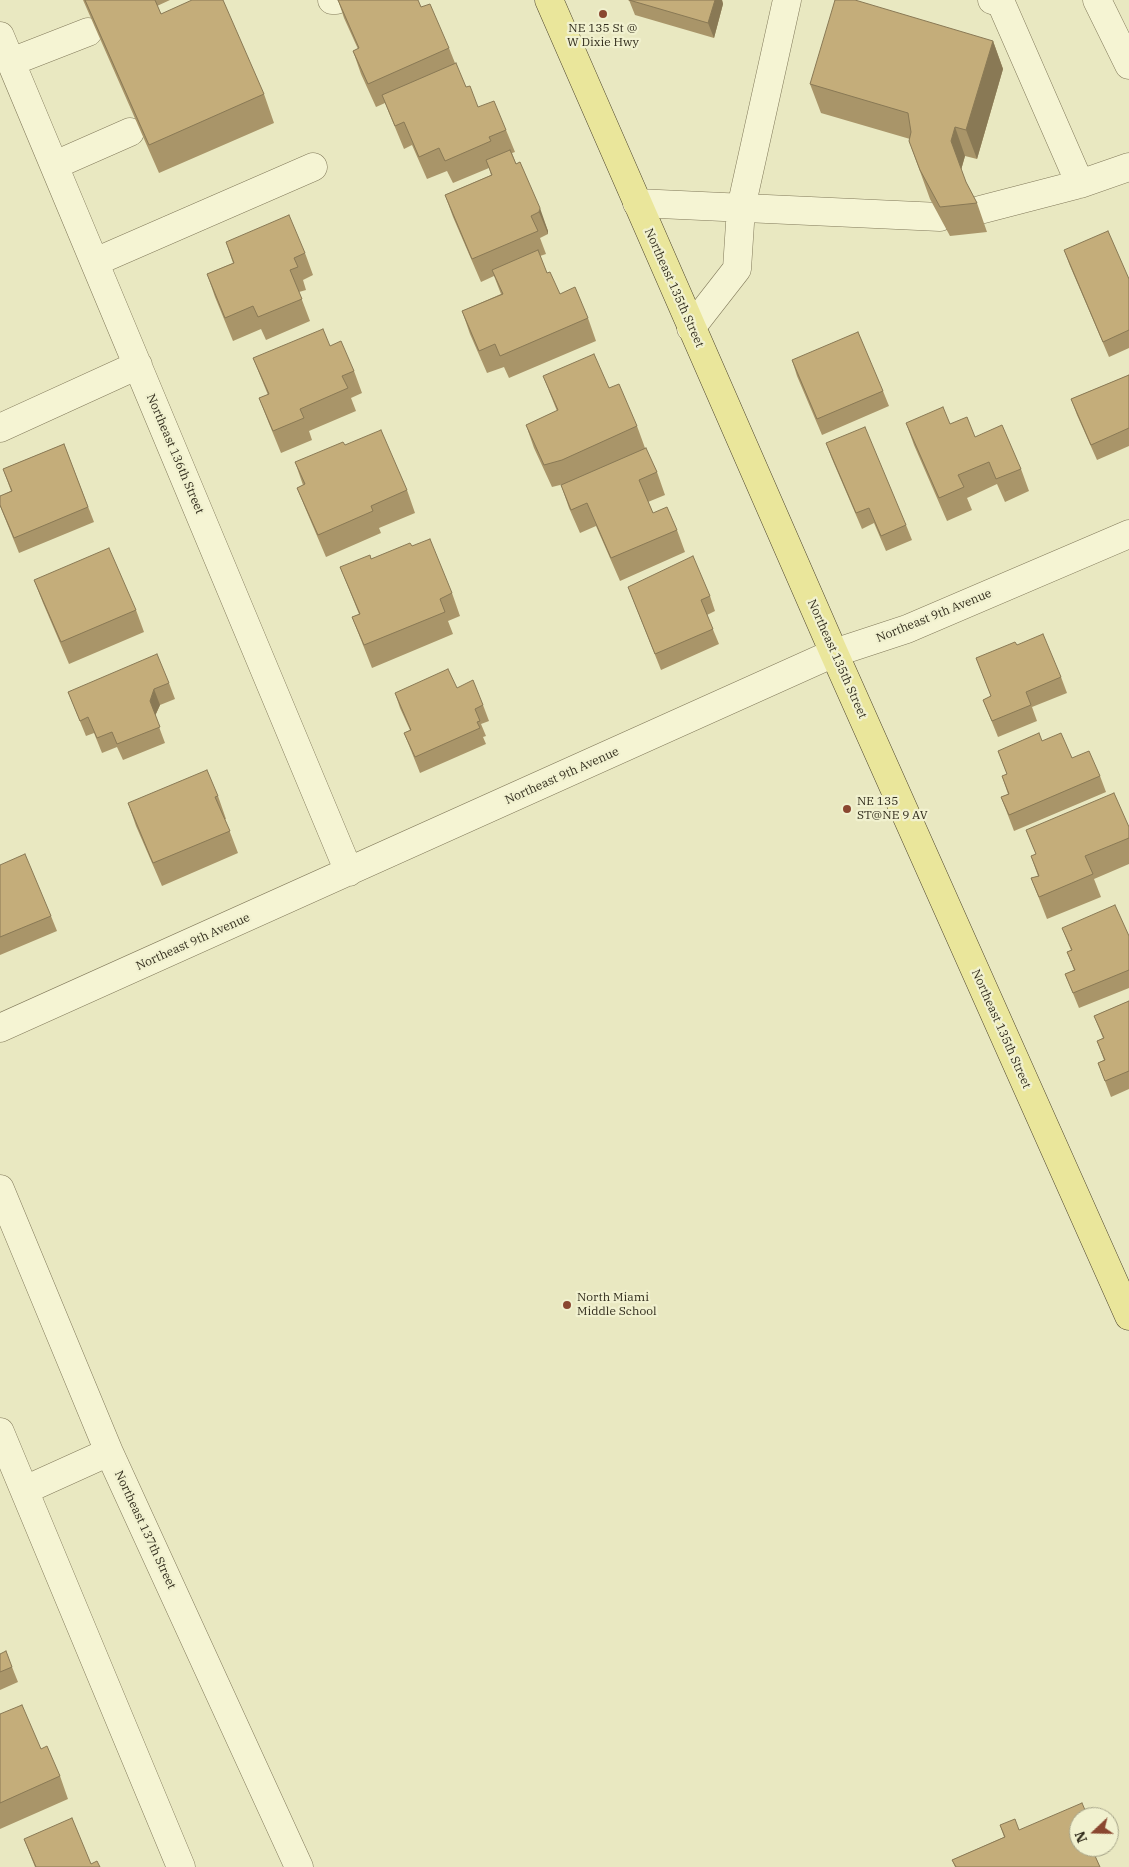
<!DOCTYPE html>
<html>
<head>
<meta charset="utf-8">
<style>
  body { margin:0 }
  #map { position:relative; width:1129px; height:1867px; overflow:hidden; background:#e9e8c1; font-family:"IBM Plex Serif",serif }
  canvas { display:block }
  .north { position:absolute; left:1069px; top:1807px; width:50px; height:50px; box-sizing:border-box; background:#f1f1cf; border:1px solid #a5a388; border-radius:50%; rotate:249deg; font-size:14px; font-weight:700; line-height:20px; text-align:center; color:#322d1d }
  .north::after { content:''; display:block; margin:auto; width:18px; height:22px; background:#8a4730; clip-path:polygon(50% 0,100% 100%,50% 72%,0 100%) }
</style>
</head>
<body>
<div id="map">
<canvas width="1129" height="1867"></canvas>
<div class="north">N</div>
</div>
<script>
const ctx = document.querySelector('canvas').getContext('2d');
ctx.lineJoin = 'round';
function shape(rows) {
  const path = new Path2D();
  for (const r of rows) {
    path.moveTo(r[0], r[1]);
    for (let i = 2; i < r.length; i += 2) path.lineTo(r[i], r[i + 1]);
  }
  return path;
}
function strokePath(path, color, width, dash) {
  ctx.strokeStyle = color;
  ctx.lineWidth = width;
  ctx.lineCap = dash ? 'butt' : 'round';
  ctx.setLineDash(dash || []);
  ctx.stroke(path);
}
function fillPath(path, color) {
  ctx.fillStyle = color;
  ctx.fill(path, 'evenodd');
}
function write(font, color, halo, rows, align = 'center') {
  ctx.font = font + ' "IBM Plex Serif",serif';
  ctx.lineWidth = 4.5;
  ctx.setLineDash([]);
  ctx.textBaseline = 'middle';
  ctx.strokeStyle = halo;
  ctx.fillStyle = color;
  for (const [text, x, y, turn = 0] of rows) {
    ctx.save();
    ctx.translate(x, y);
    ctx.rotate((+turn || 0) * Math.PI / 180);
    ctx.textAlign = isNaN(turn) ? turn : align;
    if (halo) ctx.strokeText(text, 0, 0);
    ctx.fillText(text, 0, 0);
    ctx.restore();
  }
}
const minor = shape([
  [332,0,336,0],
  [992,0,1001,3,1080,184],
  [1097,0,1129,65],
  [0,36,349,872],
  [11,62,88,32],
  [55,165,130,132],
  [637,203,940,217],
  [976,211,1080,184,1129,167],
  [95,262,313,167],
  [691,328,737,269,741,208,787,0],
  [0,428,138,365],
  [0,1028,834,653,907,629,1129,534],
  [0,1189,109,1452,299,1867],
  [0,1432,181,1867],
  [25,1490,109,1452]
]);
const major = shape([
  [549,0,834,653,1129,1316]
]);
const wall = shape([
  [83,0,170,0,157,6,161,14,264,94,274,123,159,173],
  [338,0,421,7,449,48,455,63,466,87,478,107,506,130,515,152,512,153,516,164,520,162,548,231,548,234,540,238,546,254,540,256,547,273,560,294,588,318,596,341,509,378,504,367,487,373,470,334,462,311,501,294,494,276,481,282,453,217,445,195,491,175,489,168,453,183,447,171,427,179,412,145,404,149,385,103,376,107,361,74,353,51,358,49,344,18],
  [629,0,722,0,723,4,714,38,635,15],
  [993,41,1003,69,977,159,965,156,961,170,966,182,977,203,987,232,950,236,930,199,909,141,910,139,821,113,810,84],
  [226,242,305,253,313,275,303,280,306,290,299,292,310,321,266,340,261,329,233,341,215,297,207,274,233,263],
  [1064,250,1129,279,1129,348,1109,357,1070,266],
  [330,346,354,371,362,393,351,398,356,411,309,431,312,440,281,453,268,421,259,398,268,395,253,358],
  [792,360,883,391,889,406,822,435,797,376],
  [1129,375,1129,446,1097,460,1077,415,1071,399],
  [543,376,609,388,637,426,645,448,657,472,665,495,648,502,653,513,677,530,685,552,620,581,596,526,580,533,569,508,561,485,564,484,552,487,534,448,526,425,557,411],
  [906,423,950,424,975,437,1021,469,1029,491,1005,502,997,484,967,498,972,510,947,521,914,445],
  [826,443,906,525,912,540,886,551,874,523,862,529,832,459],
  [64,444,94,522,19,553,0,506,0,496,11,491,3,469],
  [345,445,407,490,415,513,379,528,381,533,326,557,306,510,297,488,303,485,295,462],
  [412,546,452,593,460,616,448,621,453,634,372,668,352,617,359,614,349,589,340,567,371,559],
  [34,580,136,610,144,632,69,664,43,603],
  [628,587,710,596,715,611,707,615,719,644,661,670],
  [1017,645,1061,677,1067,693,1032,707,1037,721,998,737,983,700,991,696,976,658],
  [169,683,175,699,160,705,155,716,165,743,123,760,117,747,102,753,94,733,86,736,68,692],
  [457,688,483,705,489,721,481,724,486,736,483,737,486,744,420,773,404,733,410,730,400,708,395,693],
  [1042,741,1072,758,1100,776,1106,792,1014,831,1001,797,1008,794,1002,776,1007,774,998,751],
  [218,796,226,819,225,819,238,853,162,886,136,826,128,803],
  [1129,827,1129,864,1094,879,1101,897,1047,919,1031,878,1038,876,1031,856,1036,854,1026,830],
  [0,865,51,916,57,931,0,955],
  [1062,928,1129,936,1129,988,1079,1008,1065,974,1074,970,1067,952,1071,950],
  [1129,1001,1129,1089,1111,1097,1098,1063,1104,1060,1097,1041,1103,1038,1094,1016],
  [0,1654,12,1667,18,1682,0,1690],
  [0,1714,60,1776,68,1799,0,1829],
  [1079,1817,1079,1847,1100,1847,1101,1850,1094,1853,1100,1867,955,1867,952,1860,1004,1837,1000,1825,1019,1830],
  [24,1839,91,1864,100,1867,35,1867]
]);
const shadedWall = shape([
  [715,0,722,0,723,4,714,38,708,23],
  [993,41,1003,69,977,159,966,130],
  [955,127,965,156,961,170,951,141],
  [540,208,548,231,548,234,539,212],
  [154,689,160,705,155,716,150,701]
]);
const building = shape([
  [85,0,155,0,161,14,192,0,223,0,264,94,149,145,85,0],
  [338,0,418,0,421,7,430,4,449,48,368,84,353,51,359,48,338,0],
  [629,0,715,0,708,23,629,0],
  [835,0,855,0,993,41,966,130,955,127,951,141,966,182,977,203,940,207,920,170,909,141,911,132,908,113,810,84,835,0],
  [456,63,466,87,470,86,478,107,494,101,506,130,489,137,491,141,445,161,439,148,419,157,404,122,395,126,382,95,456,63],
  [510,150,516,164,520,162,540,208,539,212,531,216,538,231,472,259,445,195,492,175,486,160,510,150],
  [289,215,305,253,294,258,298,267,290,270,302,299,258,317,253,306,225,318,207,274,234,263,226,242,289,215],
  [1108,231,1129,279,1129,330,1103,342,1064,250,1108,231],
  [538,250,547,273,550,272,560,294,575,287,588,318,500,356,495,344,479,351,462,311,503,294,492,270,538,250],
  [323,329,330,346,341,341,354,371,342,376,348,388,300,409,304,418,273,431,259,398,269,394,253,358,323,329],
  [858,332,883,391,817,419,792,360,858,332],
  [594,354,609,388,619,384,637,426,562,460,544,465,526,425,558,410,543,376,594,354],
  [1129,375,1129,428,1091,445,1071,399,1129,375],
  [943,407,950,424,967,417,975,437,1002,425,1021,469,996,479,989,462,958,475,964,487,939,498,906,423,943,407],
  [865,427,906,525,881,536,869,508,856,513,826,443,865,427],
  [381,430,407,490,371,506,373,511,318,535,297,488,305,484,295,462,343,442,345,445,381,430],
  [64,444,88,507,14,538,0,505,0,496,12,491,3,469,64,444],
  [646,448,657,472,639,480,653,513,667,507,677,530,611,558,587,503,571,510,561,485,646,448],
  [430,539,452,593,440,599,445,612,364,645,352,617,360,614,340,567,370,555,371,559,410,543,412,546,430,539],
  [109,548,136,610,61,642,34,580,109,548],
  [693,556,710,596,701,600,713,629,655,654,628,587,693,556],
  [1043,634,1061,677,1026,692,1031,705,992,721,983,700,991,696,976,658,1015,642,1017,645,1043,634],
  [157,654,169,683,154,689,150,701,160,727,117,744,112,732,97,738,88,717,80,721,68,692,157,654],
  [448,669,457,688,473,680,483,705,475,709,480,721,477,722,480,728,415,757,404,733,411,730,395,693,448,669],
  [1039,733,1042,741,1061,733,1072,758,1089,751,1100,776,1009,815,1001,797,1009,794,1002,776,1007,774,998,751,1039,733],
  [207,770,218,796,215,797,230,831,153,863,128,803,207,770],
  [1114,793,1129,827,1129,838,1085,856,1093,874,1039,897,1031,878,1039,876,1031,856,1036,854,1026,830,1114,793],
  [25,854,51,916,0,937,0,865,25,854],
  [1115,905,1129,936,1129,970,1073,993,1065,974,1075,970,1067,952,1072,950,1062,928,1115,905],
  [1129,1001,1129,1071,1105,1081,1098,1063,1105,1060,1097,1041,1104,1038,1094,1016,1129,1001],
  [6,1651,12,1667,0,1672,0,1654,6,1651],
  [22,1705,41,1749,47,1746,60,1776,0,1803,0,1714,22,1705],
  [1082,1803,1088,1817,1079,1817,1079,1847,1091,1847,1100,1867,956,1867,952,1860,1005,1837,1000,1825,1015,1819,1019,1830,1082,1803],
  [72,1818,91,1864,97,1861,100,1867,36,1867,24,1839,72,1818]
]);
const markers = [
  [603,14,5,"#8a4730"],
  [847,809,5,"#8a4730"],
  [567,1305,5,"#8a4730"]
];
const poiNames = [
  ["NE 135 St @",603,29,"center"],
  ["W Dixie Hwy",603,43,"center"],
  ["NE 135",857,802],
  ["ST@NE 9 AV",857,816],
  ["North Miami",577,1298],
  ["Middle School",577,1312]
];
const streetNames = [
  ["Northeast 135th Street",674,288,66],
  ["Northeast 136th Street",175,454,67],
  ["Northeast 9th Avenue",934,616,-22],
  ["Northeast 135th Street",837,659,66],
  ["Northeast 9th Avenue",562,776,-24],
  ["Northeast 9th Avenue",193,942,-24],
  ["Northeast 135th Street",1001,1029,66],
  ["Northeast 137th Street",145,1530,65]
];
strokePath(minor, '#81795a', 29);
strokePath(major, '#4f462e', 29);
strokePath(minor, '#f5f4d3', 28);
strokePath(major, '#eae69b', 28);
fillPath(wall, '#a99569');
fillPath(shadedWall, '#897955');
fillPath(building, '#c4ad7a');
strokePath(building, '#897955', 1);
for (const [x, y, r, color] of markers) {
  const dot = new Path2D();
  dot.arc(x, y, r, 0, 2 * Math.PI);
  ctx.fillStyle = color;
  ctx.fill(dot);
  strokePath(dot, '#f1f1cf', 2);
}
write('12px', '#322d1d', '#f1f1cf', poiNames, 'left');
write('12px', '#322d1d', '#f1f1cf', streetNames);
</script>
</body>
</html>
